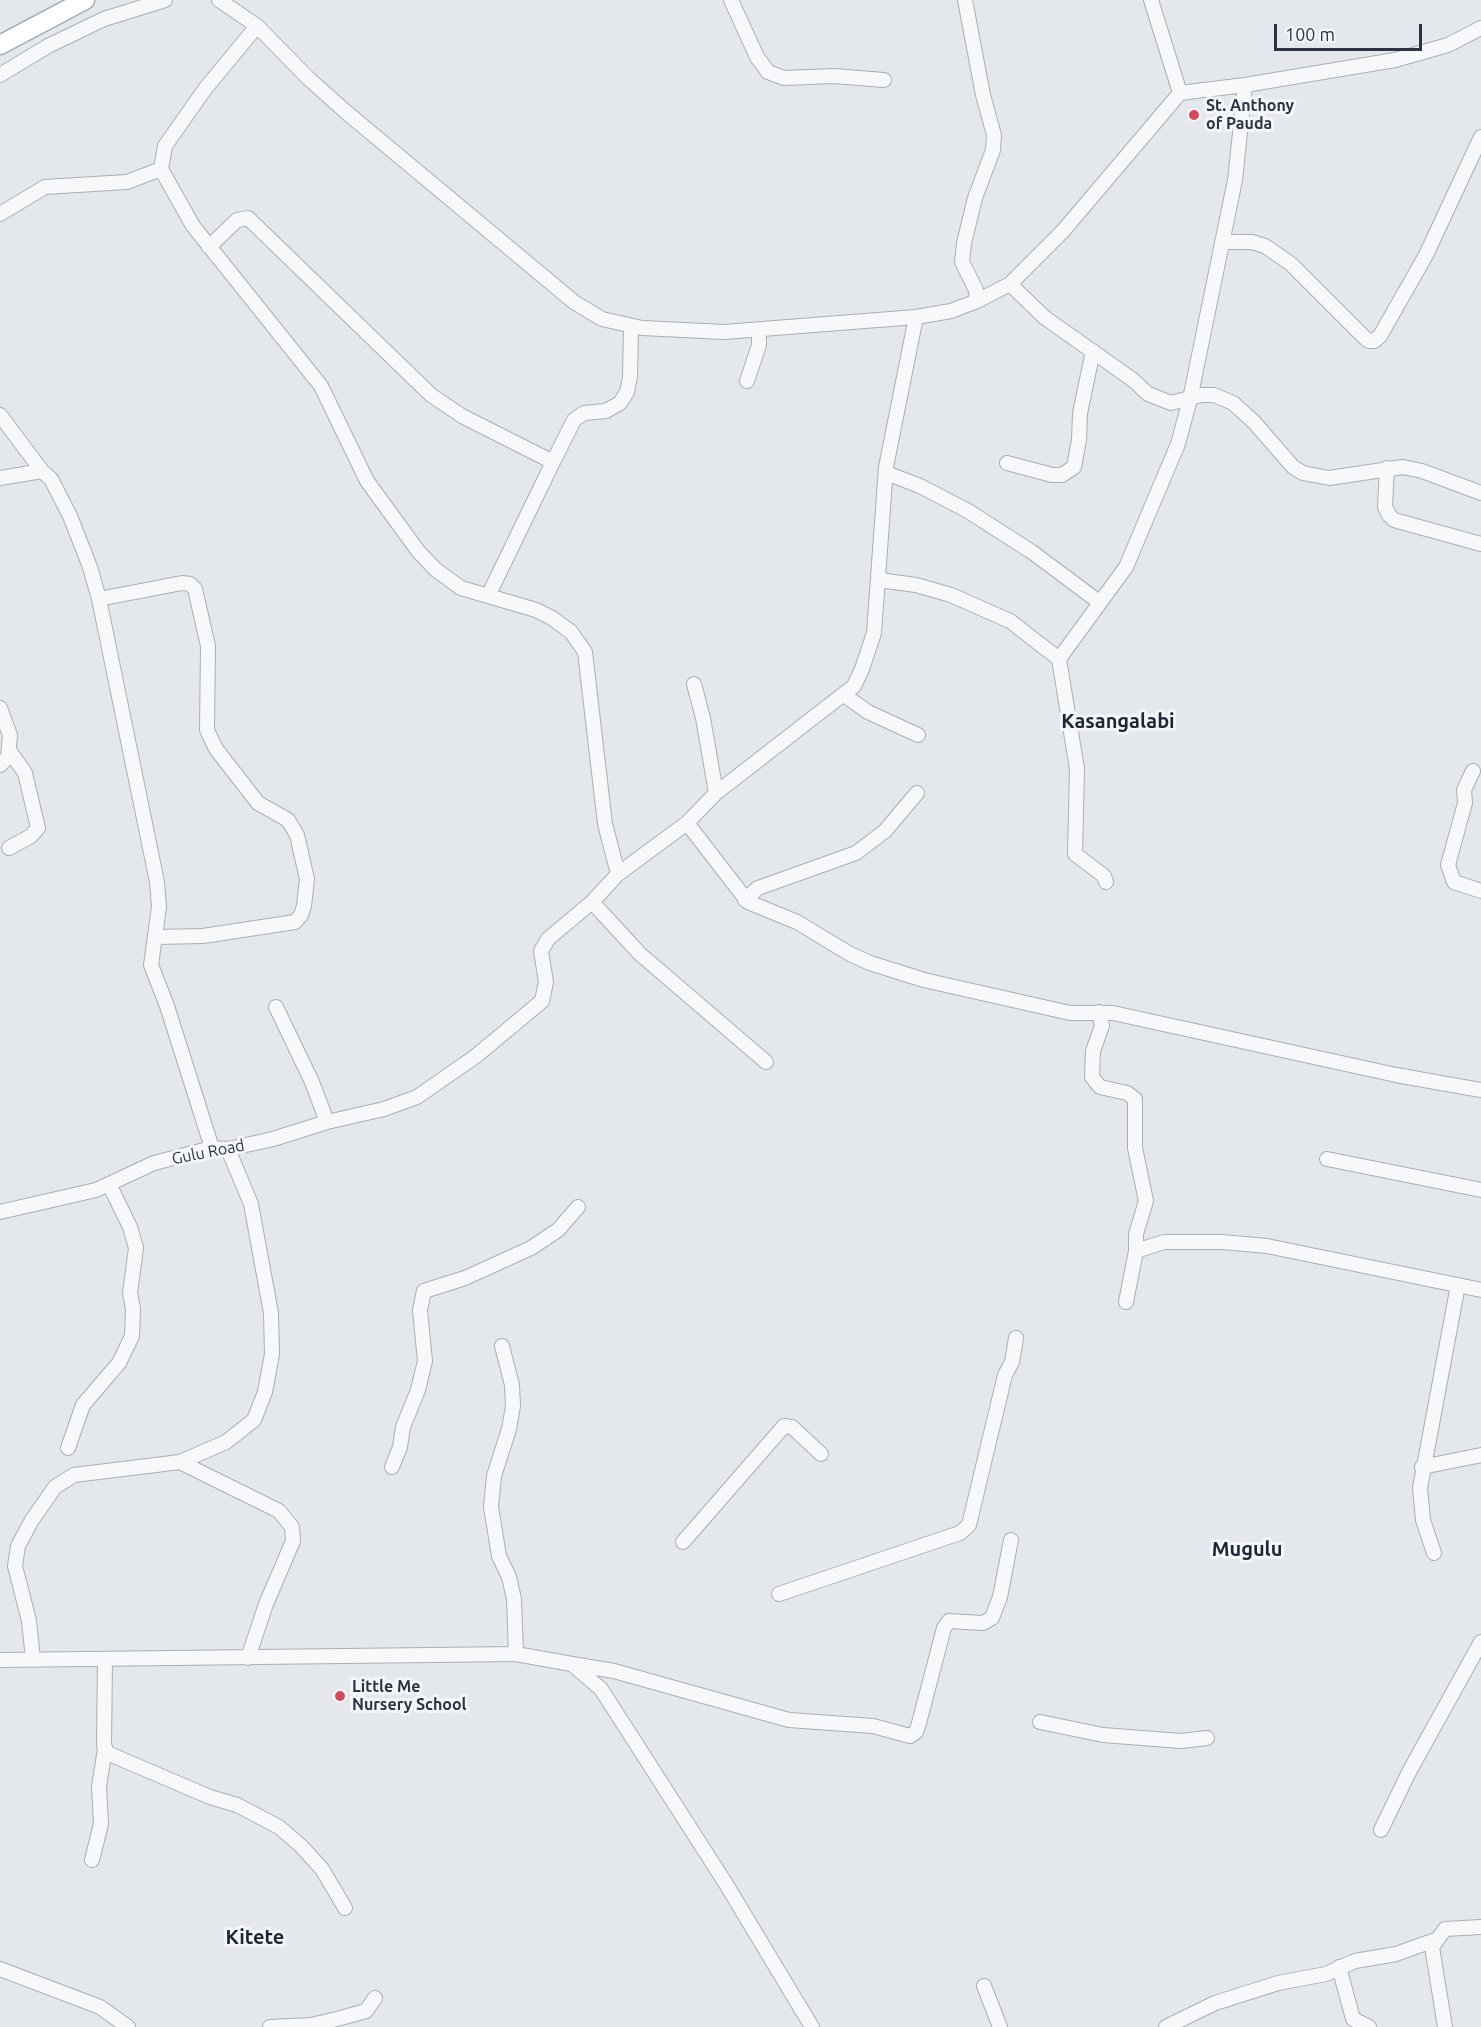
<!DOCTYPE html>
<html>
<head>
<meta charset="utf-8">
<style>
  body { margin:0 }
  #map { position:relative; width:1481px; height:2027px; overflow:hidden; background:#e4e7ec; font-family:Ubuntu,sans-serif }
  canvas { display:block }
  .scale { position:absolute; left:1274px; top:24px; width:148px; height:27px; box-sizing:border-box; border:3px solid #2b3445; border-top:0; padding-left:8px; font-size:18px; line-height:21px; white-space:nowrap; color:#2b3445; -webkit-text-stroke:4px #f4f6f9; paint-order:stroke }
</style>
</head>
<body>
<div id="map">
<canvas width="1481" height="2027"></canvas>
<div class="scale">100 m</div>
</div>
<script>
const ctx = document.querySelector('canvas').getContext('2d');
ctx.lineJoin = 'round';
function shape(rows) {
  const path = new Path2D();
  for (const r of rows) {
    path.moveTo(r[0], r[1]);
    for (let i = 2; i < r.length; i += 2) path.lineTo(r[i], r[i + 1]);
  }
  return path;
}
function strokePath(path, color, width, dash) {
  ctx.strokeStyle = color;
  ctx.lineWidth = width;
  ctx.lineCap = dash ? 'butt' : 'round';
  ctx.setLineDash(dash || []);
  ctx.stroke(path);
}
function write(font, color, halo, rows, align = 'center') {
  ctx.font = font + ' Ubuntu,sans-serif';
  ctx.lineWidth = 6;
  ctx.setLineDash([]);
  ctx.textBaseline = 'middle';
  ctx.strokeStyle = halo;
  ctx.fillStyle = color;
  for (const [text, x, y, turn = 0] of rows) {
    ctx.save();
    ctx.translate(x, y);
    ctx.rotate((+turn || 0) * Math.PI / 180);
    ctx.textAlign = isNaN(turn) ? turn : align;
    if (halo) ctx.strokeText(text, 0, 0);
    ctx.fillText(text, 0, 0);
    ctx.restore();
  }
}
const minor = shape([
  [219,0,257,26,308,78,346,112,574,302,602,319,642,328,724,332,916,317,951,311,977,301,1010,284,1063,231,1180,93],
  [731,0,757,57,768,72,784,78,834,76,884,80],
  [965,0,983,95,994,135,993,150,975,198,964,243,962,262,976,290,977,301],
  [1151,0,1180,93],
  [257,26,205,89,165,146,161,169,193,226,321,386,367,481,418,551,436,570,461,588,536,610,552,618,571,632,585,652,605,824,618,874],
  [0,75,48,46,104,19,165,0],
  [1180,93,1245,85,1395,60,1448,45,1481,28],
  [0,214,45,187,127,182,161,169],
  [1222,242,1252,242,1265,246,1291,264,1364,337,1369,341,1374,341,1380,336,1426,255,1481,137],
  [209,247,237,220,248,218,431,395,462,416,553,462,489,594],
  [1010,284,1044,317,1133,380,1148,394,1171,403,1201,395,1214,395,1233,403,1254,422,1293,467,1303,473,1329,478,1403,467,1422,471,1481,493],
  [747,381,759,345,759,330],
  [0,415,42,471,51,479,70,516,90,567,99,599,157,882,159,907,151,965,167,1006,212,1148],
  [553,462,574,420,584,413,606,411,620,403,627,392,630,377,631,327],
  [1007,463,1052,475,1062,475,1074,467,1079,440,1080,413,1093,351],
  [1387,468,1385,507,1389,515,1394,520,1481,544],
  [886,473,920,486,968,511,1032,552,1099,602],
  [0,478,42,471],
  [879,580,916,585,951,595,1010,621,1059,659],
  [99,599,182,583,190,584,195,589,208,646,207,730,216,749,258,803,288,820,297,835,307,879,304,906,301,915,295,922,203,936,156,937],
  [694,684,703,718,716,793],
  [844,695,868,712,918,735],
  [0,708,10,735,8,757,0,765],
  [1473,771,1464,790,1465,803,1448,865,1454,882,1481,891],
  [687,823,748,902,797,922,850,954,870,963,924,980,1070,1013,1113,1013,1396,1075,1481,1090],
  [9,848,31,836,38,828,25,773,9,750],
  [1106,882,1104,876,1075,854,1077,769,1059,659,1126,567,1178,444,1190,399,1235,180,1245,85],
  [745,900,758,888,856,853,885,831,917,793],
  [592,902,640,954,766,1062],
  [276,1007,312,1082,327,1122],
  [1099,1012,1102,1026,1093,1051,1092,1077,1100,1087,1127,1093,1135,1099,1135,1148,1146,1201,1136,1234,1136,1251],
  [1327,1159,1481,1190],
  [0,1212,96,1190,154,1163,212,1148,228,1149,273,1139,327,1122,384,1109,417,1097,476,1056,542,1001,546,982,541,951,548,939,592,902,618,874,687,823,716,793,854,686,862,669,874,633,886,467,916,317],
  [1126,1302,1136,1251,1164,1242,1222,1242,1267,1246,1481,1290],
  [502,1346,512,1385,513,1406,509,1429,494,1476,491,1507,499,1556,509,1577,514,1599,516,1654],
  [68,1448,83,1405,119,1363,132,1336,133,1309,130,1293,136,1248,130,1227,109,1184],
  [180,1462,279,1511,292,1527,293,1541,266,1604,248,1658],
  [392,1467,400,1447,403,1427,418,1390,425,1361,420,1310,424,1291,465,1278,531,1248,558,1230,578,1207],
  [1422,1467,1481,1455],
  [683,1542,784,1426,792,1427,821,1454],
  [1434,1553,1423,1520,1420,1488,1458,1285],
  [779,1594,960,1533,969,1525,1005,1375,1012,1362,1016,1338],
  [33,1659,29,1621,15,1566,18,1546,32,1520,55,1487,74,1475,180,1462,226,1442,254,1420,265,1392,272,1354,271,1313,251,1204,228,1149],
  [0,1660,516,1654,572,1664,601,1689,726,1884,812,2027],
  [105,1660,104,1745,107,1753,210,1797,237,1805,279,1827,301,1846,322,1869,345,1908],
  [572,1664,614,1671,789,1720,873,1726,910,1736,916,1732,919,1723,944,1628,949,1621,983,1623,992,1618,1000,1597,1011,1540],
  [1040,1722,1103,1735,1181,1741,1207,1738],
  [1381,1830,1409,1772,1481,1642],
  [92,1860,101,1824,99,1786,105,1749],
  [1339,1967,1353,2019,1369,2027],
  [0,1969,100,2007,128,2027],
  [984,1986,1000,2027],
  [270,2027,311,2025,337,2019,366,2011,375,1998],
  [1166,2027,1215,2003,1278,1983,1326,1974,1355,1961,1396,1954,1435,1940],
  [1445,2027,1432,1947,1445,1929,1481,1927]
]);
const major = shape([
  [0,45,85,0]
]);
const markers = [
  [1194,115,6,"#d1495b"],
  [340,1696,6,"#d1495b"]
];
const poiNames = [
  ["St. Anthony",1206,106],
  ["of Pauda",1206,124],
  ["Little Me",352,1687],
  ["Nursery School",352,1705]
];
const streetNames = [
  ["Gulu Road",208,1152,-11]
];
const quarterNames = [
  ["Kasangalabi",1118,721],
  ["Mugulu",1247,1549],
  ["Kitete",255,1937]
];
strokePath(minor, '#a9aeb7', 16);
strokePath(major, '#a3abb8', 21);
strokePath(minor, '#f7f8fa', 14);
strokePath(major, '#fff', 18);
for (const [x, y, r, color] of markers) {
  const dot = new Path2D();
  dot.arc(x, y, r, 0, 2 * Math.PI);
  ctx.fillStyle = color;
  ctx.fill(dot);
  strokePath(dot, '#f4f6f9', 2);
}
write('bold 16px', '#2b3445', '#f4f6f9', poiNames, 'left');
write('16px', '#2b3445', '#f4f6f9', streetNames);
write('bold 20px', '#1d2536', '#f4f6f9', quarterNames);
</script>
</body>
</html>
